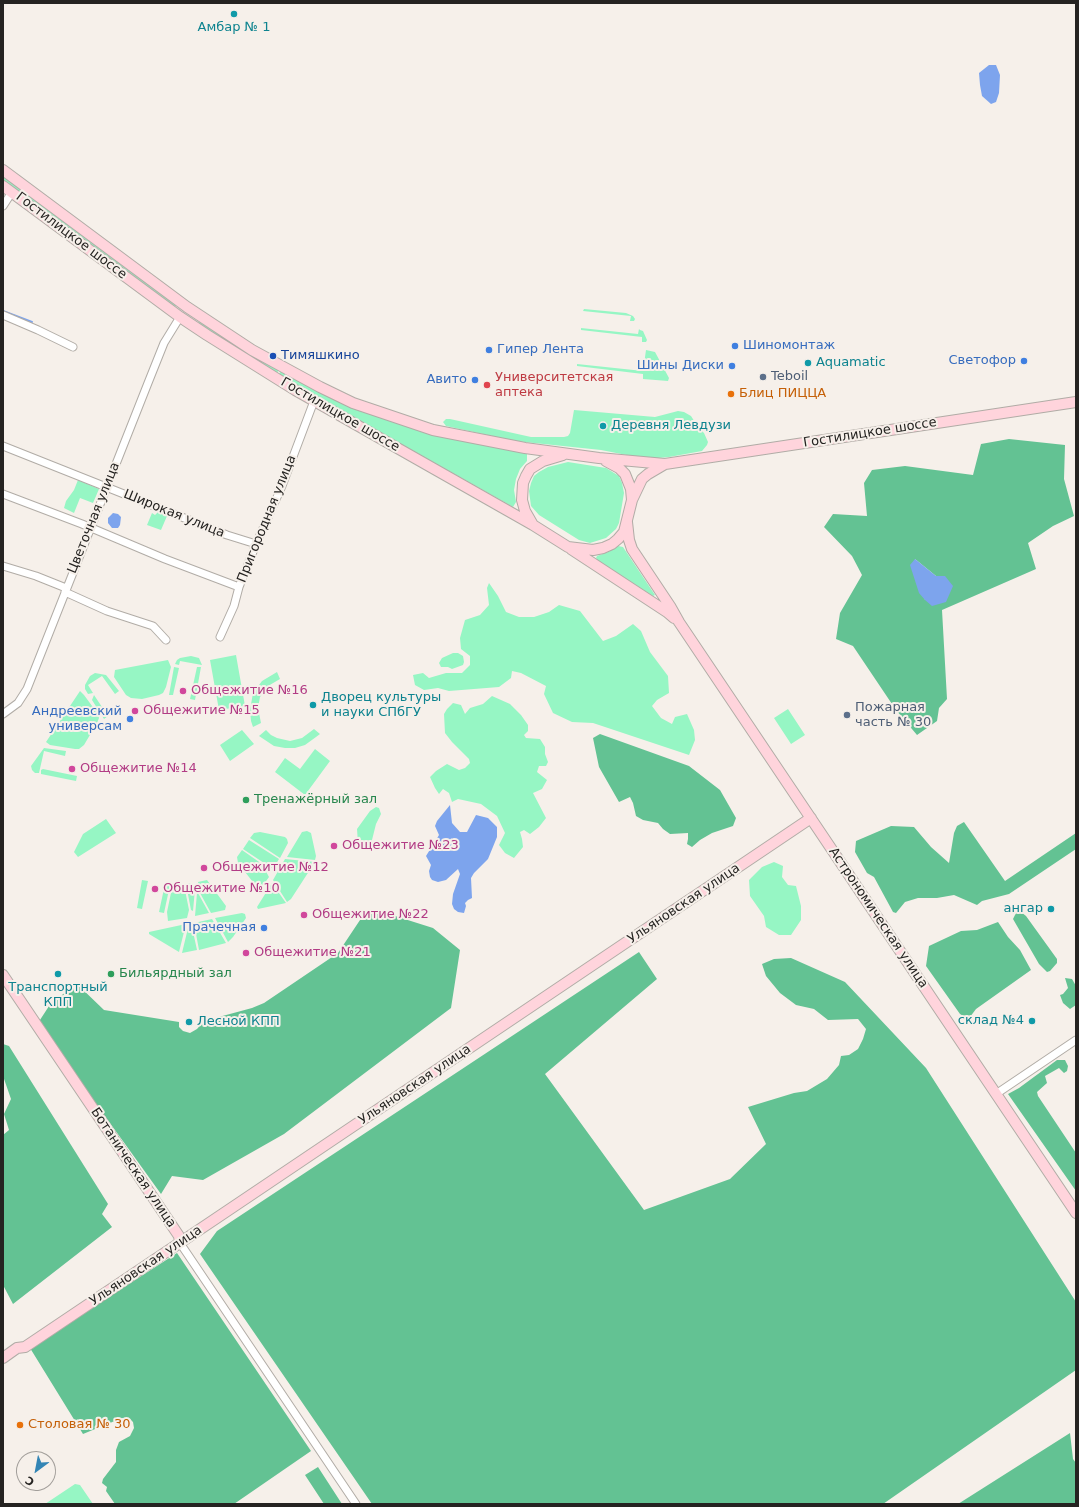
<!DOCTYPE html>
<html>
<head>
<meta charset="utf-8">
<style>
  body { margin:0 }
  #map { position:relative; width:1079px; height:1507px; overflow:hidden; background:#f6f0ea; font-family:"DejaVu Sans",sans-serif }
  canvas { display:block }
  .frame { position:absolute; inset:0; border:4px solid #252321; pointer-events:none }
  .north { position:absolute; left:16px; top:1451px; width:40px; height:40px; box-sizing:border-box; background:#f6f0ea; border:1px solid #a29e9a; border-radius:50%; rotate:212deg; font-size:11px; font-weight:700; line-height:16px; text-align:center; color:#252321 }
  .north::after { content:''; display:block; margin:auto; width:14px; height:18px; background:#3385b5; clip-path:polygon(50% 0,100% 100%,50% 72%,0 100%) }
</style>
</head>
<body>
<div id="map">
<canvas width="1079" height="1507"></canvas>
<div class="frame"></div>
<div class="north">С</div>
</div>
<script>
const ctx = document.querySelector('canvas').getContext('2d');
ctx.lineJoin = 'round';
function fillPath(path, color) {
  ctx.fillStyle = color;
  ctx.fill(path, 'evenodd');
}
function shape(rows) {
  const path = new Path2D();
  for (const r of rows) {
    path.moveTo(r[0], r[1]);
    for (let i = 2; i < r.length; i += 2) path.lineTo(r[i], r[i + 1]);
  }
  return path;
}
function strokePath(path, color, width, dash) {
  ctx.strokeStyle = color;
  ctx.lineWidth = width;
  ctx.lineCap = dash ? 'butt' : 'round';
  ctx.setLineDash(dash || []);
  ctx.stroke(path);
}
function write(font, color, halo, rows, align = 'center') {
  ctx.font = font + ' "DejaVu Sans",sans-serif';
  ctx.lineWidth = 4;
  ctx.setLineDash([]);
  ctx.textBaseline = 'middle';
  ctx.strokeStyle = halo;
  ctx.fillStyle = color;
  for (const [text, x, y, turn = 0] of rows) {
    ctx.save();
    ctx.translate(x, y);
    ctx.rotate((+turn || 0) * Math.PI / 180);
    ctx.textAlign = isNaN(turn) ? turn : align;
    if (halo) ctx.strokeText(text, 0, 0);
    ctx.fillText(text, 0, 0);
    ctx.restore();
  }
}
const green = shape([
  [3,175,176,304,176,306,174,307,171,306,3,180],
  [584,309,626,313,633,316,635,319,634,321,630,321,631,316,583,311],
  [200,321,279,370,276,374,198,324],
  [581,328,638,334,639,329,640,330,643,331,647,340,646,342,642,342,642,337,581,330],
  [646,350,655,352,669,378,668,381,643,379,643,374,577,366,577,364,643,371],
  [281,371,360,411,406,426,436,435,527,454,527,461,520,469,516,479,514,490,516,502,513,507,278,375],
  [574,410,655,417,678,411,684,412,691,416,698,427,704,433,708,442,707,445,702,451,669,457,647,459,601,450,515,441,446,426,443,422,446,419,450,419,531,437,564,437,568,436,570,433],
  [568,462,606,468,619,476,622,483,624,493,619,523,616,529,606,538,590,543,579,540,539,515,531,506,529,491,531,483,534,476,539,472,548,467],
  [78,480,99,489,93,503,80,498,74,513,64,508,66,501,74,490],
  [158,512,167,516,161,530,147,525,152,513,155,515],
  [618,546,623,547,655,595,653,596,598,561,596,558,597,556,608,552],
  [489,583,498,596,506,612,519,617,534,617,549,612,559,605,580,611,603,641,616,636,633,624,641,631,650,652,668,676,669,693,657,700,652,706,661,718,672,724,675,717,687,714,694,730,695,740,689,755,593,723,572,722,553,713,544,694,546,686,521,673,512,671,511,678,499,687,449,691,438,688,424,690,415,685,413,675,423,673,429,678,446,673,462,673,470,665,470,656,461,649,460,638,465,620,480,615,489,605,487,588],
  [453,653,458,653,463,656,464,662,463,665,452,669,448,667,441,667,439,663,442,658],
  [236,655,245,706,219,710,210,660],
  [191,656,199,658,202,665,180,661,179,665,175,664,177,660,180,658],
  [168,660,171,667,166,687,163,693,159,695,142,699,131,698,126,695,114,677,115,670],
  [174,667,179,668,173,695,169,695],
  [197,667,201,667,195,700,190,699],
  [277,672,280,679,268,686,260,697,258,708,261,723,253,727,251,721,250,710,253,693,262,681],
  [95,673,106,675,119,691,115,694,102,676,88,685,93,693,88,694,85,689,85,685,90,676],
  [80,691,84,695,98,714,99,718,97,723,84,745,79,749,75,749,50,745,46,742],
  [94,695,108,716,104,719,92,700],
  [492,696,510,704,521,715,528,725,528,731,524,735,526,738,540,739,545,747,545,754,548,762,546,766,539,766,537,772,547,780,542,789,533,793,546,818,539,827,530,834,524,830,520,832,522,839,523,847,514,858,505,853,499,845,505,833,497,816,481,804,458,799,452,802,449,793,443,789,439,794,435,788,430,777,436,771,447,764,459,770,465,768,470,763,469,759,452,742,445,733,444,714,447,709,453,703,461,705,465,714,470,708,483,704],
  [788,709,805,735,791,744,774,718],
  [314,729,320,734,316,737,305,745,295,748,285,748,274,746,259,736,266,730,271,735,277,738,290,741,302,738],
  [242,730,254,744,230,761,220,745],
  [44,748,66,751,65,756,44,751,39,773,35,773,32,770,31,766],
  [315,749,330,761,305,795,275,772,285,758,300,769],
  [43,769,77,776,76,781,41,774,41,770],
  [376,807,379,808,381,814,376,824,370,848,363,848,358,843,357,829,370,811],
  [106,819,116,833,78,857,74,852,83,834],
  [307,831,311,833,316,856,315,860,287,857,302,832],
  [260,832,285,837,287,839,288,843,280,858,250,838,254,833],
  [249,840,279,859,273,869,243,849],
  [242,850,262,864,269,877,261,888,256,886,238,863,237,857],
  [285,859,315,862,291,899,287,902,273,880],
  [774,862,783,866,782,877,788,885,796,886,801,906,801,920,791,935,779,935,766,927,764,916,750,896,749,880,762,867],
  [142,880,148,881,142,909,137,908],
  [207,880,226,906,225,910,211,913,200,893,198,882],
  [191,883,195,889,193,911,191,910,186,884],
  [272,883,286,903,258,909,257,907],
  [165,884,170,885,164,913,159,912],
  [184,885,189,910,187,918,168,921,167,912,172,888],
  [197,893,198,893,209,913,195,916],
  [242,913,245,914,246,918,233,937,228,942,215,918],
  [212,919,226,943,199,950,194,923],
  [186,924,179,952,149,934,149,932],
  [192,927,197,950,182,953,188,928],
  [75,1484,80,1485,93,1504,45,1504]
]);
const forest = shape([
  [1009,439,1065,445,1064,479,1074,516,1053,526,1028,543,1036,569,942,610,947,699,939,708,937,721,917,735,896,710,853,646,836,639,840,613,862,575,852,556,824,527,833,514,867,516,864,483,872,470,905,466,973,475,981,444],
  [915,559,936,576,925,600],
  [600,734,689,766,720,790,736,818,733,826,712,833,700,840,692,847,687,844,688,839,688,833,670,834,663,829,658,823,643,820,636,816,633,803,630,797,619,802,599,767,593,738],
  [964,822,1005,881,1076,833,1076,849,1009,894,982,901,977,905,954,895,937,898,918,898,905,902,896,913,893,912,874,877,867,873,855,852,856,841,891,826,914,827,931,847,949,863,954,833,957,826],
  [376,910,433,928,460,950,451,1008,284,1134,203,1180,172,1176,161,1194,38,1023,51,1003,77,984,104,1010,179,1022,179,1027,183,1031,190,1033,197,1029,204,1021,252,1008,264,1003,338,953,366,911],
  [1017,912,1021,912,1026,916,1057,959,1057,963,1050,971,1047,972,1039,964,1013,919,1015,915],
  [998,922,1008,937,1020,950,1031,970,976,1009,970,1017,965,1017,960,1014,926,966,929,946,961,931,977,930],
  [639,952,657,979,545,1074,644,1210,730,1179,766,1144,748,1107,794,1093,807,1091,827,1079,839,1065,841,1056,849,1055,858,1049,863,1039,866,1029,858,1019,828,1020,814,1009,796,1005,780,993,766,976,762,964,774,959,791,958,845,982,926,1068,1076,1302,1076,1370,883,1504,372,1504,200,1254,217,1231],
  [1065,978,1072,979,1076,986,1076,1005,1070,1009,1063,1003,1060,995,1063,994,1068,988],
  [3,1044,9,1046,108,1204,102,1214,112,1227,13,1304,3,1285,3,1135,9,1130,4,1114,11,1099,3,1076],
  [1057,1060,1065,1060,1068,1066,1067,1071,1064,1073,1059,1068,1045,1076,1047,1083,1037,1092,1038,1096,1076,1153,1076,1191,1008,1094,1019,1088],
  [177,1253,311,1451,234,1504,115,1504,106,1491,107,1487,102,1483,103,1479,116,1462,116,1450,119,1442,130,1436,134,1428,133,1422,130,1419,122,1418,83,1434,30,1348],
  [1070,1433,1073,1459,1076,1463,1076,1504,958,1504],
  [318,1467,342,1504,324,1504,305,1475]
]);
const water = shape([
  [989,65,996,65,1000,75,999,93,996,102,991,104,982,96,980,85,979,73],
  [113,513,118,514,121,517,120,525,118,528,112,528,108,523,108,518],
  [915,559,936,576,945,576,953,586,946,602,932,606,925,600,919,593,910,565],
  [450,805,452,823,460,832,467,832,476,815,488,818,497,827,497,837,488,859,474,873,471,878,472,898,468,900,465,903,466,906,464,913,458,912,454,909,452,904,453,894,460,874,458,869,446,880,438,882,432,880,430,877,429,871,431,865,426,856,439,835,435,826,437,821]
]);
const stream = shape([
  [3,311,32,322]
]);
const street = shape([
  [3,206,12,192],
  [3,315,38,330,73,347],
  [3,446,227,535,256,544],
  [3,494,82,524,165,559,239,587],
  [3,566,36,576,66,588],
  [65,592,107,611,153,626,166,640],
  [220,637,234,606,239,587,256,544,282,486,314,401],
  [3,714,18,703,27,689,148,383,164,343,180,317],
  [996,1094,1076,1040],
  [180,1243,356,1504]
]);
const secondary = shape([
  [3,170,187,307,252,350,320,387,353,403,433,430,525,448,599,458,665,464,1076,402],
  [3,186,180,317,207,335,295,390,533,525,568,547,593,550,603,548,612,544,618,539,624,532,632,500,642,479,648,474,665,464],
  [606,461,619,468,625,474,631,489,632,500],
  [627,522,629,540,632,549,670,606,679,622,1076,1213],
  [533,525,525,511,522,500,523,483,526,476,530,469,543,461,563,455],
  [571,549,667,612,674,618],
  [3,975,179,1236,180,1243],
  [3,1358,17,1348,25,1347,811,818]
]);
const markers = [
  [234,14,4,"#0f9aa8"],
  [735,346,4,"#3f7fe0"],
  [489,350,4,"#3f7fe0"],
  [273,356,4,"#1a4fb4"],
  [1024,361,4,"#3f7fe0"],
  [808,363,4,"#0f9aa8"],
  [732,366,4,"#3f7fe0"],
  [763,377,4,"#5c6f8a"],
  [475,380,4,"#3f7fe0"],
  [487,385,4,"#e0444e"],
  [731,394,4,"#e8710a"],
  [603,426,4,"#0f9aa8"],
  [183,691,4,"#d1479c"],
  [313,705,4,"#0f9aa8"],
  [135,711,4,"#d1479c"],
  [847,715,4,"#5c6f8a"],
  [130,719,4,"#3f7fe0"],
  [72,769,4,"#d1479c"],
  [246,800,4,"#2e9e5b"],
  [334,846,4,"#d1479c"],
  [204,868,4,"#d1479c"],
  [155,889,4,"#d1479c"],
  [1051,909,4,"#0f9aa8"],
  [304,915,4,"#d1479c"],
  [264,928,4,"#3f7fe0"],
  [246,953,4,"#d1479c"],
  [58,974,4,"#0f9aa8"],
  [111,974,4,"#2e9e5b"],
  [1032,1021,4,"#0f9aa8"],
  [189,1022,4,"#0f9aa8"],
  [20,1425,4,"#e8710a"]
];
const cultureNames = [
  ["Амбар № 1",234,28,"center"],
  ["Aquamatic",816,363],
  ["Деревня Левдузи",611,426],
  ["Дворец культуры",321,698],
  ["и науки СПбГУ",321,713],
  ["ангар",1043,909,"right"],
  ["Транспортный",58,988,"center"],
  ["КПП",58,1003,"center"],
  ["склад №4",1024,1021,"right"],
  ["Лесной КПП",197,1022]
];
const streetNames = [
  ["Гостилицкое шоссе",71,236,37],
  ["Гостилицкое шоссе",340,415,30],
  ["Гостилицкое шоссе",870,433,-9],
  ["Широкая улица",174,514,22],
  ["Цветочная улица",94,518,-68],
  ["Пригородная улица",267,519,-68],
  ["Ульяновская улица",684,904,-34],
  ["Астрономическая улица",878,918,56],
  ["Ульяновская улица",415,1085,-34],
  ["Ботаническая улица",133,1168,56],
  ["Ульяновская улица",146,1266,-34]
];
const shopNames = [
  ["Шиномонтаж",743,346,"left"],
  ["Гипер Лента",497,350,"left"],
  ["Светофор",1016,361],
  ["Шины Диски",724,366],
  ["Авито",467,380],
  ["Андреевский",122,712],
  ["универсам",122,727],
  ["Прачечная",256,928]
];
const transitNames = [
  ["Тимяшкино",281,356]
];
const serviceNames = [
  ["Teboil",771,377],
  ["Пожарная",855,708],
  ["часть № 30",855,723]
];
const healthNames = [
  ["Университетская",495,378],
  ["аптека",495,393]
];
const foodNames = [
  ["Блиц ПИЦЦА",739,394],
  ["Столовая № 30",28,1425]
];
const hotelNames = [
  ["Общежитие №16",191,691],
  ["Общежитие №15",143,711],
  ["Общежитие №14",80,769],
  ["Общежитие №23",342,846],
  ["Общежитие №12",212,868],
  ["Общежитие №10",163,889],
  ["Общежитие №22",312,915],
  ["Общежитие №21",254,953]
];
const leisureNames = [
  ["Тренажёрный зал",254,800],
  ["Бильярдный зал",119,974]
];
fillPath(green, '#96f6c4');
fillPath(forest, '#63c293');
fillPath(water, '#7da4ed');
strokePath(stream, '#7da4ed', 2);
strokePath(street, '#b1aca6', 9);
strokePath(secondary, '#b1aca6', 12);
strokePath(street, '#fff', 7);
strokePath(secondary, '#ffd4dc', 10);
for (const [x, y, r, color] of markers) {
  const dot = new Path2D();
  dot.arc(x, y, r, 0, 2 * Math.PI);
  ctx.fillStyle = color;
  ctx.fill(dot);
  strokePath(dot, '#f6f0ea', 1.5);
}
write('13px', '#0d838f', '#f6f0ea', cultureNames, 'left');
write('13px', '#252321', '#f6f0ea', streetNames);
write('13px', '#366cbe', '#f6f0ea', shopNames, 'right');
write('13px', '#164399', '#f6f0ea', transitNames, 'left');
write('13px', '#4e5e75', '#f6f0ea', serviceNames, 'left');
write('13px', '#be3a42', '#f6f0ea', healthNames, 'left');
write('13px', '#c56008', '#f6f0ea', foodNames, 'left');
write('13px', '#b23c85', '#f6f0ea', hotelNames, 'left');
write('13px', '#27864d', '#f6f0ea', leisureNames, 'left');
</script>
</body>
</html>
